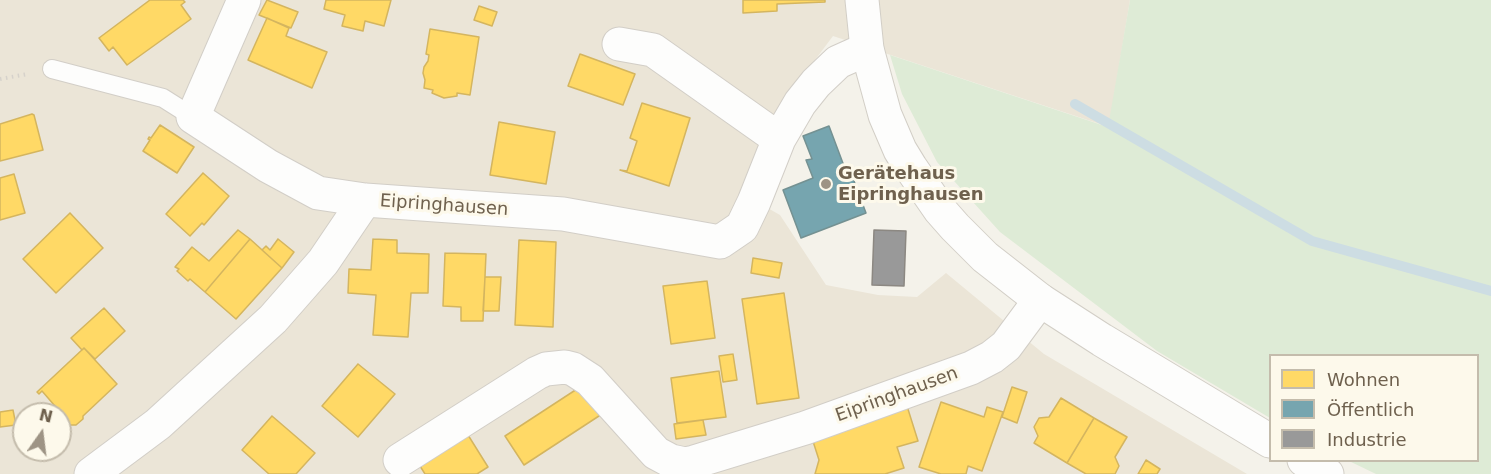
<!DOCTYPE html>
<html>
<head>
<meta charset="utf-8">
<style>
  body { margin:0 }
  #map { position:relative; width:1491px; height:474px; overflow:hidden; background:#f4f2ea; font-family:"DejaVu Sans",sans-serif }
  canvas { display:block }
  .legend { position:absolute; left:1269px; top:354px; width:210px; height:108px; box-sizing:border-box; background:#fdf9eb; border:2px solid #c4bcac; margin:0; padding:8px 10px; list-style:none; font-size:18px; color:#6f614e }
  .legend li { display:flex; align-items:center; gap:12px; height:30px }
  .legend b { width:30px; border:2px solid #c4bcac }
  .north { position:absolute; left:12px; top:402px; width:60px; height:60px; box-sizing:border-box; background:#fdf9eb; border:2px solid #c4bcac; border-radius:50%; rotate:14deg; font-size:16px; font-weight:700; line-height:24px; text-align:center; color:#6f614e }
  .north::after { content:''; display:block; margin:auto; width:21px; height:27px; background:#9e9485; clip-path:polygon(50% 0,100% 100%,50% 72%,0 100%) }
</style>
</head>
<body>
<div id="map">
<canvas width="1491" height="474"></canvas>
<ul class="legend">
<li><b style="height:16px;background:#ffd966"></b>Wohnen</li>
<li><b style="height:16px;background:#76a5af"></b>Öffentlich</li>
<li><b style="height:16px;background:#999"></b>Industrie</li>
</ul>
<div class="north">N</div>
</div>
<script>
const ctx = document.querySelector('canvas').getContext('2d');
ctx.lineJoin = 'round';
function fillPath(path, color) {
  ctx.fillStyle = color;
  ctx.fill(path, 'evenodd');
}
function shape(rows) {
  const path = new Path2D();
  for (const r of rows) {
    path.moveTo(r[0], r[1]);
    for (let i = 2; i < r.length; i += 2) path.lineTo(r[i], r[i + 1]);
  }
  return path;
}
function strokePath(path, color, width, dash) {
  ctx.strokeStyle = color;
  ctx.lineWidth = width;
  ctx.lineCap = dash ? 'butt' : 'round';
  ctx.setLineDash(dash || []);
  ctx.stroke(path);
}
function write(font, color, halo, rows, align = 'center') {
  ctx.font = font + ' "DejaVu Sans",sans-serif';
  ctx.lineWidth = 6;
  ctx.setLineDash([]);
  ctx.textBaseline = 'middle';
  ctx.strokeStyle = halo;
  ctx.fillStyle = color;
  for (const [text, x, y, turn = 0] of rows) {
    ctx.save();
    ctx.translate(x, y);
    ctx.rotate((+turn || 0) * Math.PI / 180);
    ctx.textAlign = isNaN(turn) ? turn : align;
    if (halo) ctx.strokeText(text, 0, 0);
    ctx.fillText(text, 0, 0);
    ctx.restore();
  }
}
const residential = shape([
  [0,0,1130,0,1109,127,833,36,776,112,743,194,780,215,826,285,878,295,917,297,946,273,1044,354,1247,474,0,474],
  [24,414,60,414,60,450,24,450]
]);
const green = shape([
  [1130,0,1491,0,1491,474,1376,474,1349,461,1478,460,1478,356,1270,356,1270,418,1157,351,1000,232,937,162,902,94,890,55,1108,127]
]);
const homes = shape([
  [150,0,183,0,185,2,181,5,191,19,127,65,113,47,109,51,99,38,150,0],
  [267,0,298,12,291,28,259,15,267,0],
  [326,0,391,0,384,26,365,21,363,31,342,26,345,15,324,9,326,0],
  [743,0,825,0,825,2,777,4,777,11,743,13,743,0],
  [479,6,497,12,492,26,474,20,479,6],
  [267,18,289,28,286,36,327,52,312,88,248,60,267,18],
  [430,29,479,37,470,95,457,93,457,96,444,98,432,93,433,90,424,88,425,80,423,73,424,67,428,61,429,55,426,54,430,29],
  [580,54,635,74,623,105,568,86,580,54],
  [642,103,690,118,669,186,620,170,627,171,637,141,630,138,642,103],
  [32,114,34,115,43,150,0,161,0,124,32,114],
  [499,122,555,132,546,184,490,175,499,122],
  [160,125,194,147,177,173,143,151,150,140,148,139,149,137,151,138,160,125],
  [203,173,229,196,204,225,202,223,190,236,166,214,203,173],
  [14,174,25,213,0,220,0,178,14,174],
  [70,213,103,248,56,293,23,259,70,213],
  [238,230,250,239,205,292,190,279,188,281,177,271,179,269,175,267,192,247,209,261,238,230],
  [250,239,282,268,236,319,205,292,250,239],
  [278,239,294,252,282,268,262,250,266,246,270,250,278,239],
  [373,239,397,240,397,253,429,254,428,293,411,293,408,337,373,335,376,295,348,293,349,269,371,270,373,239],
  [519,240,556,242,553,327,515,325,519,240],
  [445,253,486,254,483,321,461,321,461,307,443,306,445,253],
  [753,258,782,263,779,278,751,273,753,258],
  [485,277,501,277,499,311,483,311,485,277],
  [707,281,715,338,671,344,663,286,707,281],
  [784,293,799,398,757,404,742,299,784,293],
  [104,308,125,331,95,359,84,348,82,350,71,338,104,308],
  [84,348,117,384,83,416,83,419,76,425,67,425,61,419,61,413,42,391,39,394,37,392,84,348],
  [733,354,737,380,723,382,719,356,733,354],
  [358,364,395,394,358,437,322,406,358,364],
  [719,371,726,417,677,423,671,378,719,371],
  [1012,387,1027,392,1017,423,1002,417,1012,387],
  [577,389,602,414,524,465,505,436,577,389],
  [1061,398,1094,418,1067,463,1034,443,1038,436,1034,427,1039,418,1049,417,1061,398],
  [941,402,984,417,987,407,1003,412,982,471,968,466,966,474,941,474,919,467,941,402],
  [907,406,918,441,897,447,904,468,885,474,815,474,819,460,811,435,907,406],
  [13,410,16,425,0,427,0,412,13,410],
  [272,416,315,453,296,474,269,474,242,450,272,416],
  [1094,418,1127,437,1115,457,1119,466,1115,474,1086,474,1067,463,1094,418],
  [703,420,706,435,676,439,674,424,703,420],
  [468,435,488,467,477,474,425,474,420,466,468,435],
  [1146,460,1160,469,1157,474,1138,474,1146,460]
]);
const public = shape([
  [829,126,844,166,848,165,866,213,801,238,783,190,813,178,806,160,812,159,803,136,829,126]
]);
const industry = shape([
  [874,230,906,231,904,286,872,285,874,230]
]);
const stream = shape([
  [1075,104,1312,241,1491,291]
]);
const path = shape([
  [0,79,28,74]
]);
const lane = shape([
  [52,69,163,98,193,117]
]);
const street = shape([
  [244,0,193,117,268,166,318,193,365,200,563,214,720,242,742,227,754,202,779,139,800,103,816,83,838,62,867,49],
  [619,44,653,50,779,139],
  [400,460,537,373,546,369,565,367,573,369,590,380,656,453,671,461,685,464,694,462,805,428,971,368,992,357,1006,346,1040,300],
  [91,474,158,424,273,319,323,262,365,200]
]);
const secondary = shape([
  [862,0,867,49,885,115,900,150,911,168,940,210,955,227,985,257,1040,300,1102,340,1270,441],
  [1304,460,1327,474]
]);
const markers = [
  [826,184,6,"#9e9485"]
];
const poiNames = [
  ["Gerätehaus",838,174],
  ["Eipringhausen",838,195]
];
const streetNames = [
  ["Eipringhausen",444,206,4],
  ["Eipringhausen",897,395,-20]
];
fillPath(residential, '#ebe5d7');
fillPath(green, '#deebd6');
fillPath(homes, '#ffd966');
strokePath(homes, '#d4b55f', 1.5);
fillPath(public, '#76a5af');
strokePath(public, '#749192', 1.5);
fillPath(industry, '#999');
strokePath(industry, '#8c8882', 1.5);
strokePath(stream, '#cddde3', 10);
strokePath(lane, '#d2cec7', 20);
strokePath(street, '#d2cec7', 35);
strokePath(secondary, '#d2cec6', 35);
strokePath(path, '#d6d2cb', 4, [1.5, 4.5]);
strokePath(lane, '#fdfdfc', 18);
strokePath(street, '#fdfdfc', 33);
strokePath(secondary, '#fdfdfc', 33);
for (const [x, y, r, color] of markers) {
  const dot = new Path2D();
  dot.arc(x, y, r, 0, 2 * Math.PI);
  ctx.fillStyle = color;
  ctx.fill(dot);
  strokePath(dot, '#fdf9eb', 2);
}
write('bold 18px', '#6f614e', '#fdf9eb', poiNames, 'left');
write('18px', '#6f614e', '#fdf9eb', streetNames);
</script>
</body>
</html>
